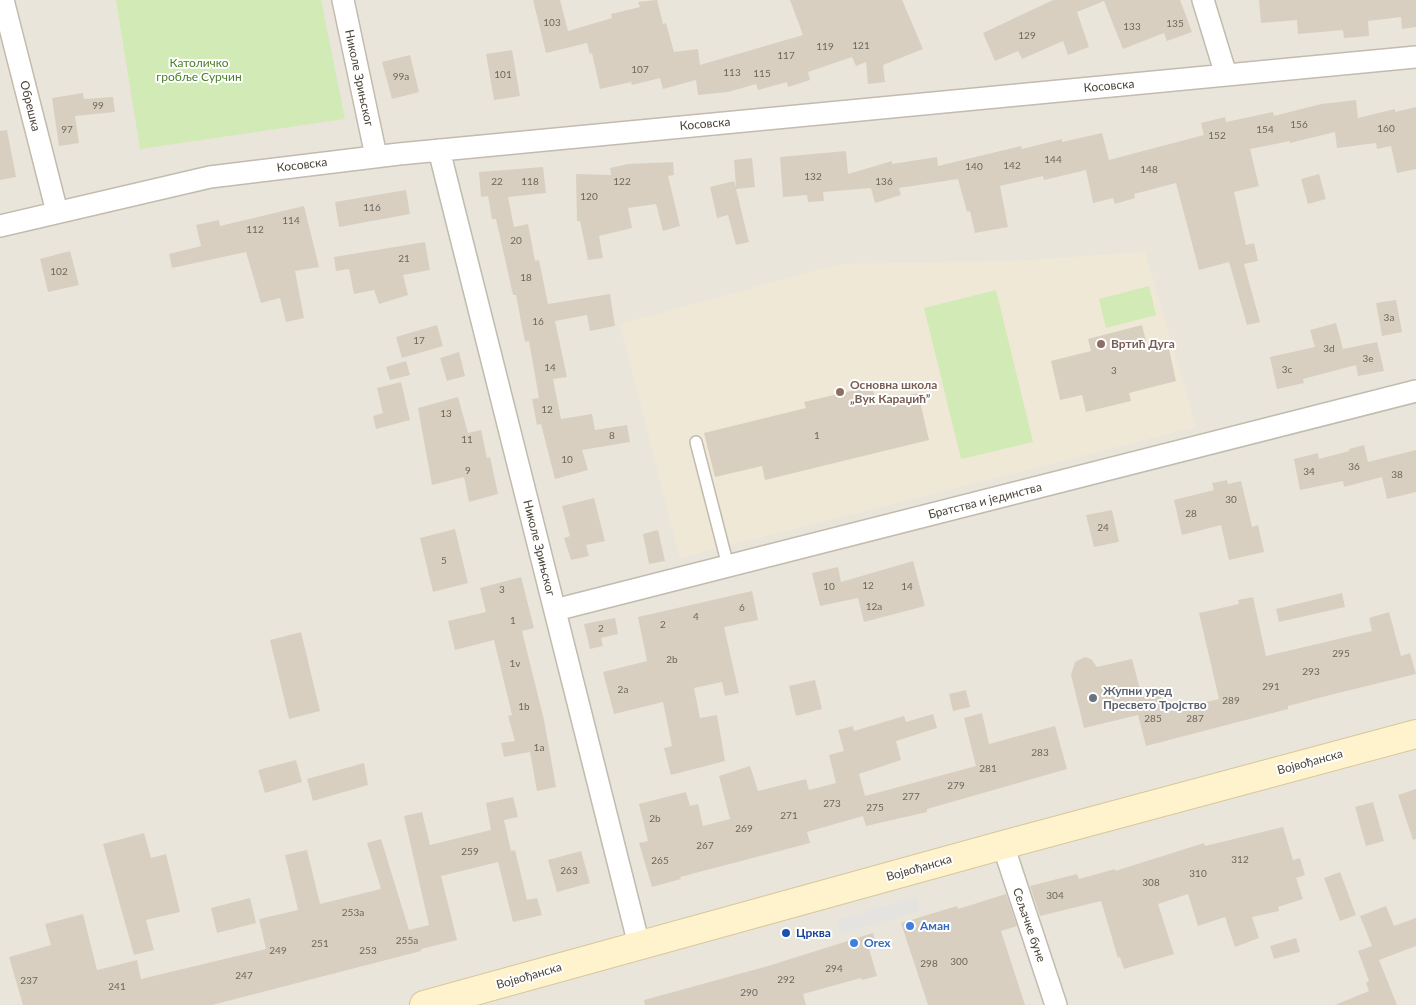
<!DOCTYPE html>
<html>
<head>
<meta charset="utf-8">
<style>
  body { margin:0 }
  canvas { display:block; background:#f6f3ec }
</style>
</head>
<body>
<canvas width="1416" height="1005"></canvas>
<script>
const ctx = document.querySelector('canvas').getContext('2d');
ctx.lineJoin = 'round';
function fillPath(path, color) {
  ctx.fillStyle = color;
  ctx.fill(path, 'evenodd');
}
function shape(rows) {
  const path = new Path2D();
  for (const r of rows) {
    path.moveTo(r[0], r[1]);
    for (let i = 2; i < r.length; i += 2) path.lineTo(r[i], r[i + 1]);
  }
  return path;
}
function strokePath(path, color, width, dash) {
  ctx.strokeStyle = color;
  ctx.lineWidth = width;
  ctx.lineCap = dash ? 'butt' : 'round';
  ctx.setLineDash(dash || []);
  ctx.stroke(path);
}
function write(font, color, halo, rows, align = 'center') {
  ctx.font = font + ' Lato,sans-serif';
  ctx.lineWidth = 4;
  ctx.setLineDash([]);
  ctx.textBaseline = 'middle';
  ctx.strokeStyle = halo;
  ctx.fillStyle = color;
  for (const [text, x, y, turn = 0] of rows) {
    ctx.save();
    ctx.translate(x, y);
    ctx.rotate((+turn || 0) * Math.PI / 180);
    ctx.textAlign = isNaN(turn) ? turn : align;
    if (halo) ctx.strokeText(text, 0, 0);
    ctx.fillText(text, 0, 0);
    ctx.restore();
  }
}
const residential = shape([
  [0,0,1416,0,1416,1005,0,1005]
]);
const education = shape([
  [1145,252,1196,427,680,558,620,324,840,264,1011,261]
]);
const green = shape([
  [116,0,321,0,345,119,140,149],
  [1149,286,1156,315,1106,328,1099,299],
  [996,290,1033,442,961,459,924,308]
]);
const parking = shape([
  [916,897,920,911,841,934,837,920]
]);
const building = shape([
  [533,0,560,0,568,31,612,18,611,14,640,7,638,2,657,0,663,24,666,23,674,52,698,49,700,65,803,35,790,0,902,0,923,49,883,65,885,82,868,84,866,62,856,66,852,57,808,72,810,80,788,87,787,82,758,90,756,84,728,92,698,95,696,80,663,89,660,78,632,85,631,82,600,89,592,53,590,54,587,43,546,53],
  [1053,0,1180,0,1192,32,1167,41,1164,33,1123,49,1104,1,1077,12,1089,47,1068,55,1063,41,1022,59,1018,51,995,61,983,33],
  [1259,0,1416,0,1416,27,1402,29,1401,17,1368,21,1369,36,1344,38,1343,30,1298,34,1297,20,1261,23],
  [512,50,520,96,494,100,486,54],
  [410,55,419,92,392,99,382,62],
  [83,93,84,99,113,97,115,112,75,116,79,143,59,146,52,98],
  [1356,100,1358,118,1395,109,1395,112,1416,107,1416,169,1397,173,1391,146,1377,149,1376,143,1337,148,1335,132,1290,143,1290,141,1250,149,1259,186,1234,192,1246,245,1254,243,1258,261,1244,264,1260,322,1247,325,1229,262,1199,270,1176,183,1134,194,1135,198,1115,204,1113,198,1093,203,1086,170,1044,180,1043,176,1000,186,1008,227,975,233,970,211,967,212,958,179,899,188,901,195,875,203,871,188,823,192,824,201,808,202,807,195,783,197,780,157,846,151,848,174,892,161,892,164,937,157,938,166,1021,146,1022,149,1062,139,1062,142,1102,133,1109,160,1204,135,1201,123,1225,117,1226,122,1273,112,1274,116,1321,104],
  [7,130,16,177,0,180,0,131],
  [752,158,755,187,736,189,749,242,736,245,728,215,717,218,710,187,734,181,736,187,734,160],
  [673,162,674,175,668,176,680,226,663,231,656,204,628,208,632,228,599,236,603,258,588,260,580,221,577,221,576,174,611,175,610,168,628,164],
  [543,167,546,193,508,197,514,227,528,224,535,261,539,260,548,304,610,294,615,326,590,331,587,315,555,321,567,377,553,379,561,419,592,414,595,430,627,425,630,442,582,450,588,470,555,479,541,424,537,425,532,399,539,398,529,341,525,342,516,295,513,295,496,219,492,219,488,196,481,197,479,172],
  [1319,174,1326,199,1308,204,1301,179],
  [406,190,410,214,339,227,335,202],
  [304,206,319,267,295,271,304,318,286,322,280,298,261,303,246,252,172,268,169,254,201,246,196,225,219,220,220,226],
  [425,242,430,270,403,275,408,295,379,304,374,290,354,294,349,269,336,271,334,257],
  [70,251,79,285,48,292,40,259],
  [1396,300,1402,332,1382,336,1376,303],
  [1336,323,1343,349,1377,342,1384,371,1358,376,1356,365,1303,379,1304,383,1277,389,1270,357,1315,347,1310,330],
  [437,325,443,346,402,358,396,337],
  [1142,325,1147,345,1167,340,1176,381,1129,393,1131,401,1086,412,1082,395,1060,400,1051,361,1091,351,1088,339],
  [459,352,465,376,447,381,440,358],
  [406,361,410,375,390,380,386,367],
  [401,382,410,420,376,429,373,416,383,413,377,388],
  [872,386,876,403,918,393,929,440,765,480,762,466,715,477,704,433,806,408,804,402],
  [458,397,468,433,481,430,487,458,490,457,498,494,469,502,464,477,432,485,418,408],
  [1364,445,1368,462,1416,450,1416,492,1387,499,1382,477,1344,487,1343,481,1300,490,1294,459,1318,453,1319,459,1349,451,1349,449],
  [1227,480,1228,484,1241,481,1252,527,1258,525,1264,552,1229,560,1221,525,1182,535,1174,500,1214,490,1212,483],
  [594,498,605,541,586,545,589,556,571,560,564,538,570,536,562,506],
  [1112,510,1119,542,1094,547,1086,515],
  [455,529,468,583,433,592,420,538],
  [658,530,665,561,649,564,643,534],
  [913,561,925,606,864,622,858,598,820,606,812,573,838,567,841,582],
  [521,577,534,628,522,631,544,720,556,787,537,791,530,752,504,757,501,743,515,741,508,716,512,715,494,640,455,650,448,621,486,612,480,588],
  [752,591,758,620,724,627,739,693,725,696,722,682,694,688,700,718,717,715,725,761,671,775,664,748,672,746,663,702,614,714,603,672,647,661,638,617],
  [1342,593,1345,607,1279,622,1276,609],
  [1253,597,1266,656,1372,631,1369,618,1389,612,1401,656,1410,653,1416,674,1330,695,1288,706,1288,709,1146,746,1138,715,1084,728,1071,675,1075,662,1085,657,1091,659,1097,667,1132,659,1142,697,1160,693,1165,712,1219,699,1199,613,1239,604,1238,600],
  [615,618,618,634,601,638,603,646,590,649,584,624],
  [301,632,320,711,289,719,270,640],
  [815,680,822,709,796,716,789,686],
  [966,690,970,707,953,711,949,694],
  [982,713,989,744,1055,726,1067,769,927,809,927,812,866,826,863,816,807,832,810,843,680,877,681,879,652,887,639,843,648,841,639,804,686,792,690,806,698,804,703,826,730,819,719,776,750,766,758,791,806,779,809,790,836,783,829,755,844,751,838,730,853,726,854,731,904,716,906,722,933,714,937,728,896,741,901,760,859,774,865,796,976,766,964,718],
  [296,760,302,782,265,793,258,770],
  [364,763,368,785,313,801,307,779],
  [1416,789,1416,839,1413,840,1398,795],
  [513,797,518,817,504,820,511,851,515,850,527,900,537,898,542,915,513,922,498,862,441,876,457,940,421,949,421,951,212,1005,23,1005,9,957,51,945,45,924,83,914,97,970,137,960,141,979,266,949,259,919,298,910,285,855,307,850,320,904,381,889,367,843,381,839,409,930,429,925,404,816,422,812,430,845,491,830,486,803],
  [1373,802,1384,841,1366,846,1355,807],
  [1283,827,1293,860,1300,858,1305,875,1296,878,1303,899,1278,907,1279,911,1252,917,1259,938,1235,947,1225,917,1198,926,1188,894,1158,904,1174,954,1124,969,1120,957,1118,958,1101,901,1040,916,1030,886,1077,874,1079,879,1115,869,1115,871,1204,843,1205,846],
  [144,833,151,858,166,854,180,912,146,920,154,950,134,955,103,844],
  [581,851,590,883,557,892,548,860],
  [1340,872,1356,915,1340,921,1324,878],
  [1006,894,1017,926,1001,931,1025,1005,928,1005,901,923,957,906,958,909],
  [250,898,256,923,217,933,211,908],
  [1386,906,1394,926,1416,918,1416,946,1379,960,1397,1005,1335,1005,1369,991,1366,983,1369,981,1358,951,1372,946,1360,916],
  [873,933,877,947,869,949,877,976,862,980,861,978,803,994,806,1005,645,1005,644,1000,768,966],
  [1296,938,1300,952,1274,959,1270,946]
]);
const service = shape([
  [696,442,728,566]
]);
const minor = shape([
  [3,0,57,212],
  [343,0,376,156],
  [1203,0,1226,75],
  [439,150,639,945],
  [0,226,210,177,399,154,1416,57],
  [555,610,1416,391],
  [1003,845,1056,1005]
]);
const secondary = shape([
  [424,1005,1003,845,1416,734]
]);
const markers = [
  [1101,344,5,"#8d6e63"],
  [840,392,5,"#8d6e63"],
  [1093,698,5,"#6b7280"],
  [910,926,5,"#3f7fe0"],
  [786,933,5,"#1a4fb4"],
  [854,943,5,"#3f7fe0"]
];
const numberNames = [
  ["103",552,23],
  ["135",1175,24],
  ["133",1132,27],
  ["129",1027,36],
  ["121",861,46],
  ["119",825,47],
  ["117",786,56],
  ["107",640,70],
  ["113",732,73],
  ["115",762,74],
  ["101",503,75],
  ["99a",401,77],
  ["99",98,106],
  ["156",1299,125],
  ["160",1386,129],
  ["97",67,130],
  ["154",1265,130],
  ["152",1217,136],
  ["144",1053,160],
  ["142",1012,166],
  ["140",974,167],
  ["148",1149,170],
  ["132",813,177],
  ["22",497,182],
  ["118",530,182],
  ["122",622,182],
  ["136",884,182],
  ["120",589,197],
  ["116",372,208],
  ["114",291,221],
  ["112",255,230],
  ["20",516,241],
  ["21",404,259],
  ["102",59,272],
  ["18",526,278],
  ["3a",1389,318],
  ["16",538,322],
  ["17",419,341],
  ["3d",1329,349],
  ["3e",1368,359],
  ["14",550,368],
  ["3c",1287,370],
  ["3",1114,371],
  ["12",547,410],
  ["13",446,414],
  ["8",612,436],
  ["1",817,436],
  ["11",467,440],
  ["10",567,460],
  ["36",1354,467],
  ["9",468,471],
  ["34",1309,472],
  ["38",1397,475],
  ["30",1231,500],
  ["28",1191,514],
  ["24",1103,528],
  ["5",444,561],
  ["12",868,586],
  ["10",829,587],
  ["14",907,587],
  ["3",502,590],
  ["12a",874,607],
  ["6",742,608],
  ["4",696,617],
  ["1",513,621],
  ["2",663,625],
  ["2",601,629],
  ["295",1341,654],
  ["2b",672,660],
  ["1v",515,664],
  ["293",1311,672],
  ["291",1271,687],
  ["2a",623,690],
  ["289",1231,701],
  ["1b",524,707],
  ["285",1153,719],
  ["287",1195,719],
  ["1a",539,748],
  ["283",1040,753],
  ["281",988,769],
  ["279",956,786],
  ["277",911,797],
  ["273",832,804],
  ["275",875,808],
  ["271",789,816],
  ["2b",655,819],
  ["269",744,829],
  ["267",705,846],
  ["259",470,852],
  ["312",1240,860],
  ["265",660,861],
  ["263",569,871],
  ["310",1198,874],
  ["308",1151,883],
  ["304",1055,896],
  ["253a",353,913],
  ["255a",407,941],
  ["251",320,944],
  ["249",278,951],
  ["253",368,951],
  ["300",959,962],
  ["298",929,964],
  ["294",834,969],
  ["247",244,976],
  ["292",786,980],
  ["237",29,981],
  ["241",117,987],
  ["290",749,993]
];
const parkNames = [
  ["Католичко",199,63],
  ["гробље Сурчин",199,77]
];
const streetNames = [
  ["Николе Зрињског",359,78,78],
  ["Косовска",1109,86,-5],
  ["Обрешка",30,106,76],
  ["Косовска",705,124,-5],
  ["Косовска",302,165,-7],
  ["Братства и јединства",985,501,-14],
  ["Николе Зрињског",539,548,76],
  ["Војвођанска",1310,762,-15],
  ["Војвођанска",919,868,-16],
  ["Сељачке буне",1029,925,71],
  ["Војвођанска",529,976,-16]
];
const educationNames = [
  ["Вртић Дуга",1111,344],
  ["Основна школа",850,385],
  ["„Вук Караџић”",850,399]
];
const worshipNames = [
  ["Жупни уред",1103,691],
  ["Пресвето Тројство",1103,705]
];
const shopNames = [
  ["Аман",920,926],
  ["Orex",864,943]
];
const transitNames = [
  ["Црква",796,933]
];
fillPath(residential, '#eae5da');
fillPath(education, '#efe8d6');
fillPath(green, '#d2eab5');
fillPath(parking, '#e5e3e0');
fillPath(building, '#d8cfc1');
strokePath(service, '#c2bbae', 14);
strokePath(minor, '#c2bbae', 24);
strokePath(secondary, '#d6c79b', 30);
strokePath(service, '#fff', 11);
strokePath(minor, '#fff', 21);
strokePath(secondary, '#fff3cd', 28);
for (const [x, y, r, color] of markers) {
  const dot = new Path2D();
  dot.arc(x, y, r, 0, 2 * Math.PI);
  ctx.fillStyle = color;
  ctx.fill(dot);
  strokePath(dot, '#fff', 2);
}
write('10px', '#6e675b', null, numberNames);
write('12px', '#4a7f2a', '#fff', parkNames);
write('12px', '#4b4439', '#fff', streetNames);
write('bold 12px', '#785e54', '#fff', educationNames, 'left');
write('bold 12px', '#5b616d', '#fff', worshipNames, 'left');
write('bold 12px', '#366cbe', '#fff', shopNames, 'left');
write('bold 12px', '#164399', '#fff', transitNames, 'left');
</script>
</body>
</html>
